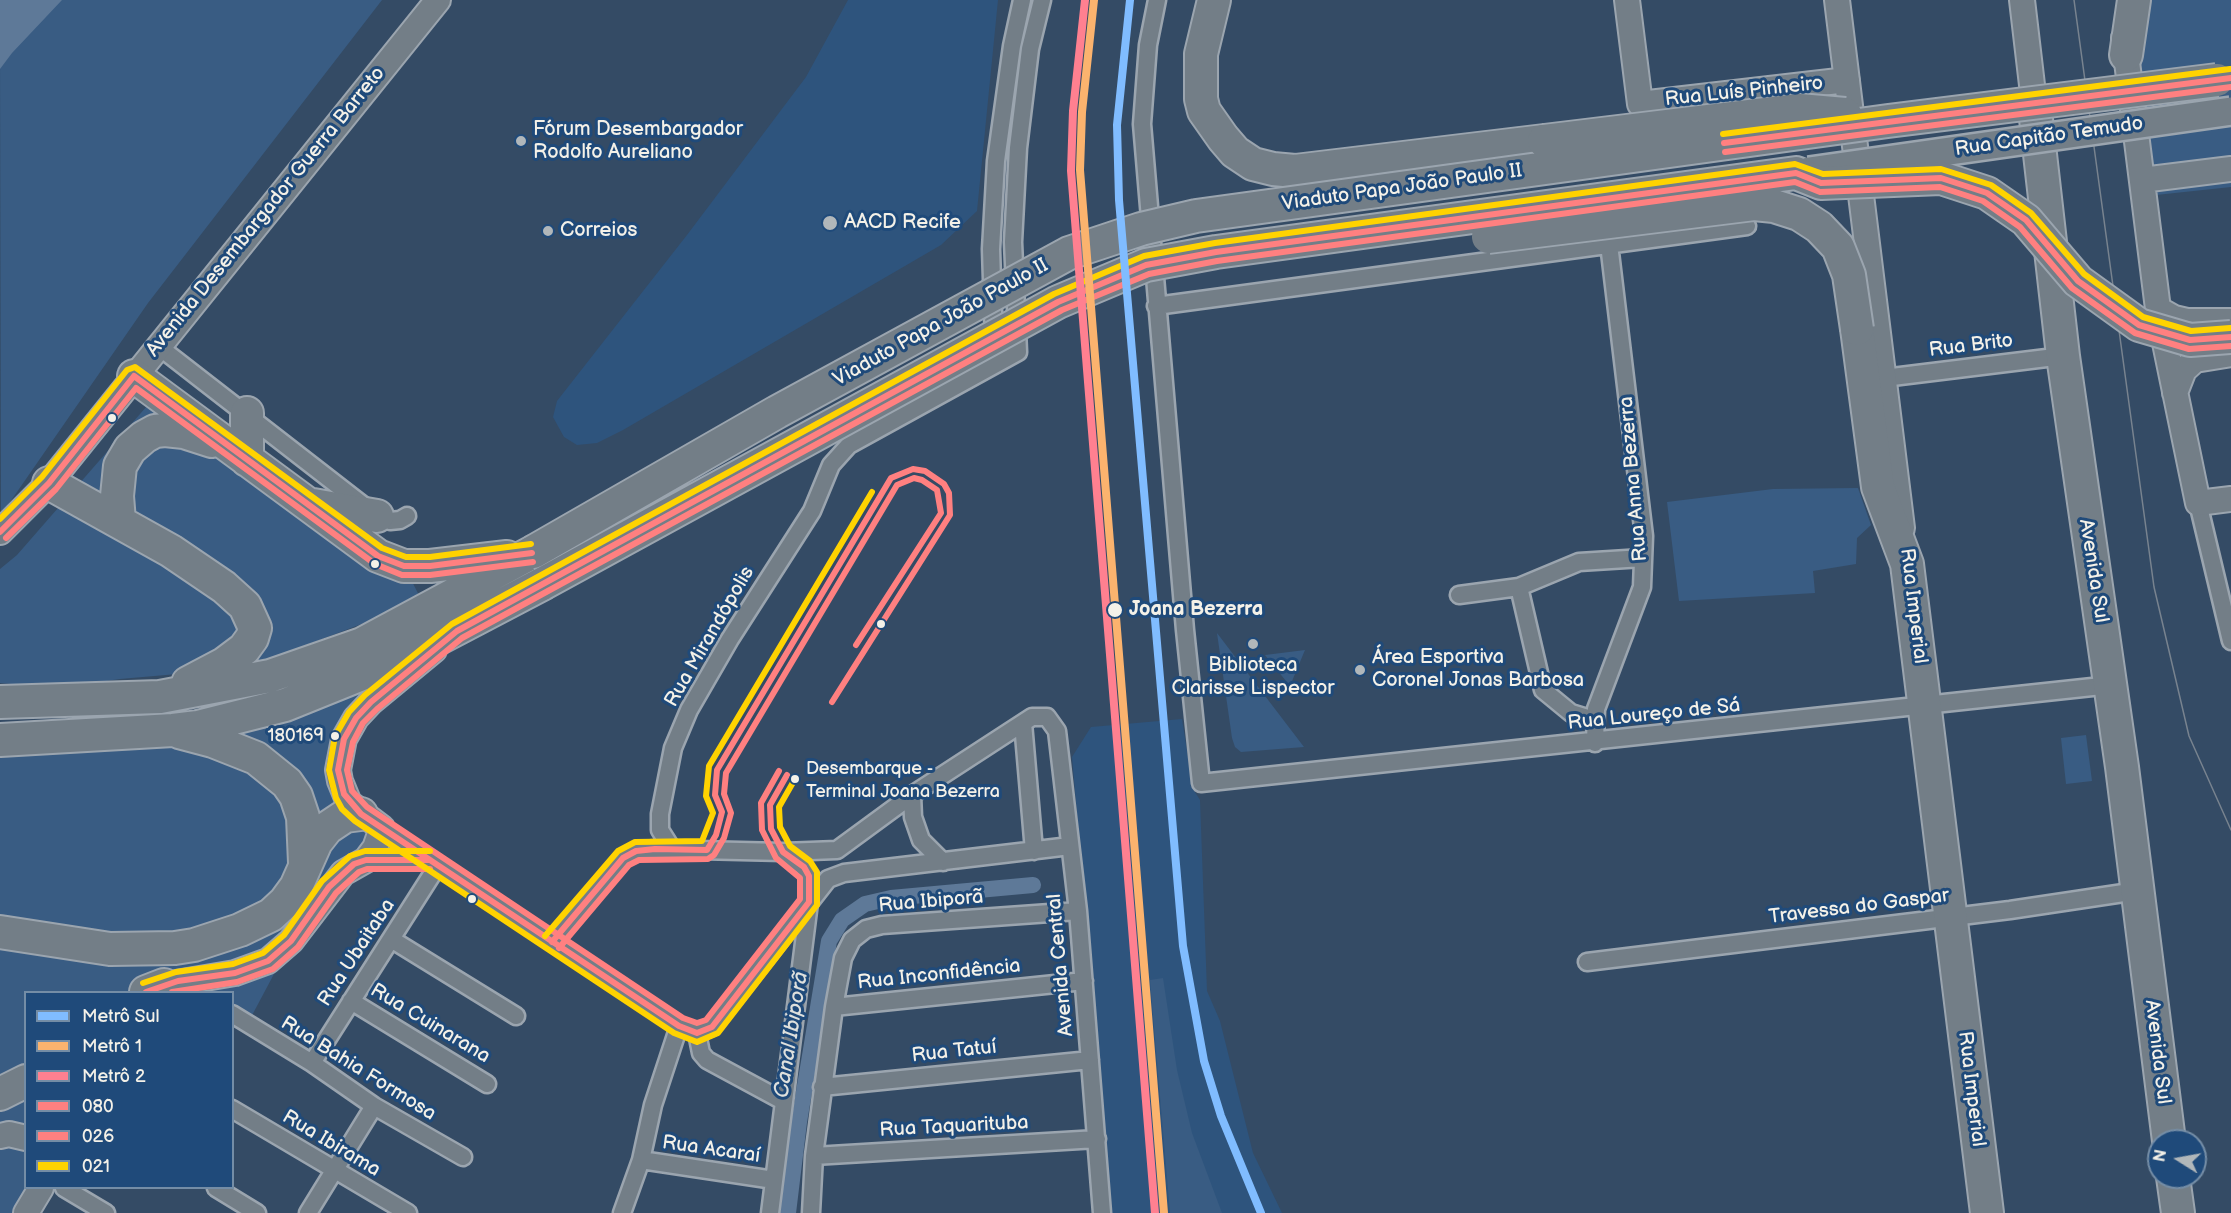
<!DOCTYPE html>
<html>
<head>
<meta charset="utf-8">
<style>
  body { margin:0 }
  #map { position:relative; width:2231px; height:1213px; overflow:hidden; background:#344b65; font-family:"Balsamiq Sans",sans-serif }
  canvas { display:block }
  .legend { position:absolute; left:24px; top:991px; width:210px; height:198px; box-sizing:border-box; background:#1f4a7a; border:2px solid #748da6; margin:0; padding:8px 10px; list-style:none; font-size:18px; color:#f4f1e8 }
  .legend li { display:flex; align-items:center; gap:12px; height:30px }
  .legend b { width:30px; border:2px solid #748da6 }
  .north { position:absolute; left:2147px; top:1129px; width:60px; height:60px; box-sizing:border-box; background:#1f4a7a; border:2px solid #748da6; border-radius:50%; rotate:281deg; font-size:16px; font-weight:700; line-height:24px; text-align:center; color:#f4f1e8 }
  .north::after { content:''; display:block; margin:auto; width:21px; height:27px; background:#b1b7ba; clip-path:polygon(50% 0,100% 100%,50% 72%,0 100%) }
</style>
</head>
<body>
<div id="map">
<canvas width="2231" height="1213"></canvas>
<ul class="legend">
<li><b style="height:8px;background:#80bcff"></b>Metrô Sul</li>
<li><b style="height:8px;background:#fbb36e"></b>Metrô 1</li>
<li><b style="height:8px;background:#ff8090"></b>Metrô 2</li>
<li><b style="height:8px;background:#ff8080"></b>080</li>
<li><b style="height:8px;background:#ff8080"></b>026</li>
<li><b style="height:8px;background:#ffd300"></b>021</li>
</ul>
<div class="north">N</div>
</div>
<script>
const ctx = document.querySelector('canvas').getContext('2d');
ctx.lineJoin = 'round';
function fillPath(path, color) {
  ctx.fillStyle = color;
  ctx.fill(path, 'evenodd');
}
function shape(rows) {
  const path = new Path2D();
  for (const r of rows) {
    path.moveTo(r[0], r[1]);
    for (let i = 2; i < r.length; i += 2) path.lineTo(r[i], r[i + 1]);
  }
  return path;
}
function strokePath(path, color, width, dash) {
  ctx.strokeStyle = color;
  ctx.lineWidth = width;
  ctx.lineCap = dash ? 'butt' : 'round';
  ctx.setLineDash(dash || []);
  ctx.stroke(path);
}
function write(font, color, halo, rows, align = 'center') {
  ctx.font = font + ' "Balsamiq Sans",sans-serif';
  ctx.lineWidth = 6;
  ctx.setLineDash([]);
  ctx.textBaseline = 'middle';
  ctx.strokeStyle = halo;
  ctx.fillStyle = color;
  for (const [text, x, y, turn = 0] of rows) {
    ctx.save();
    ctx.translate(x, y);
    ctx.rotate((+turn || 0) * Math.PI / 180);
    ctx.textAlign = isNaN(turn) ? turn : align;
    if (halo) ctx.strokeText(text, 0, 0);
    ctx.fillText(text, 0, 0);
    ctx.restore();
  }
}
const built = shape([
  [848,0,998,0,977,211,941,245,623,430,597,443,577,445,564,437,553,417,557,401,687,235,806,77],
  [1182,719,1193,789,1200,800,1207,991,1220,1021,1253,1153,1282,1213,1112,1213,1072,757,1091,727]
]);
const green = shape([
  [45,0,382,0,148,303,1,515,0,47],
  [2132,0,2231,0,2231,187,2156,195],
  [147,406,158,406,404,566,422,601,246,668,120,679,58,688,0,683,0,569,17,555],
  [1858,488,1871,525,1857,538,1856,564,1813,571,1815,593,1679,601,1667,502,1773,489],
  [1217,633,1304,747,1241,752,1235,747,1232,738],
  [1305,650,1290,686,1265,655],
  [402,668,365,690,343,719,347,784,385,823,291,942,249,1021,233,1010,232,992,206,992,187,980,160,992,26,992,26,1188,41,1188,26,1213,0,1213,0,741,198,727],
  [2086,735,2092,781,2066,784,2061,738],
  [1163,978,1177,1070,1192,1133,1222,1213,1170,1213,1150,980]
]);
const water = shape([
  [0,0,62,0,12,53,0,69]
]);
const canal = shape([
  [788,1213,799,1122,829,941,842,920,865,904,891,898,1033,885]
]);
const street = shape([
  [1157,0,1148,45,1142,124,1185,630,1201,783,2111,685],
  [1156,306,1747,226],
  [994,342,991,249,996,161,1012,46,1022,0],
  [158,346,377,516,390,521,400,520,407,516],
  [1884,378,2063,356],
  [2198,503,2231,641],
  [1519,587,1543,690,1571,713,1594,720],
  [1459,595,1519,587,1579,562,1643,558],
  [1023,723,1034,851],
  [1595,743,1596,709,1642,587,1644,536,1609,244],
  [912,795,913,817,921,840,943,862],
  [382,828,679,1026,697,1033,712,1027,828,879,844,873,1070,846],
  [672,849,660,830,660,814,673,748,689,710,730,639,812,511,831,465,849,445,1018,352,1013,242,1018,148,1030,49,1042,0],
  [366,860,430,860],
  [391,939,516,1016],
  [552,942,623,858,636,851,655,849,783,852,837,850,912,795,1032,717,1047,717,1057,731,1078,911,1102,1213],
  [1587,962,2010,910,2137,891],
  [351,1001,487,1084],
  [834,1007,1084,981],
  [232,1014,312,1063,374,1106,463,1157],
  [697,1033,701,1053,707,1060,783,1101],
  [312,1063,438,865],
  [822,1087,1090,1060],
  [232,1109,408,1213],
  [814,1156,1097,1139],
  [641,1160,774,1180],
  [64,1188,106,1213],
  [216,1188,257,1213],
  [308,1213,374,1106],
  [622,1213,641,1160,653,1105,679,1026],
  [770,1213,811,887,804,867,783,852],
  [811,1213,814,1156,834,1007,843,958,852,940,866,929,882,925,1078,911]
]);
const secondary = shape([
  [1627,0,1640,104,1847,80],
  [1837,0,1902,528],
  [2022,0,2036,119],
  [2124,38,2158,309,2198,503,2231,499],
  [2142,180,2231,169],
  [2158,309,2174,318,2187,321,2231,321],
  [2175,393,2184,370,2195,360,2231,354],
  [0,532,49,483,438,0],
  [160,992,164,985,235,973,268,961,291,941,343,873,366,860,375,848,382,828,349,803,340,781,338,770,344,739,356,718,371,702,434,650],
  [0,1136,9,1134,26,1138],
  [26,1213,41,1188]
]);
const highway = shape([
  [1214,0,1201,54,1201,99,1204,111,1223,138,1235,152,1253,164,1273,169,1295,171,1544,141],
  [2126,55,2134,0],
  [2036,119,2063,356,2122,767,2169,1141],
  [1857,329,1878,487,1907,564,1987,1213],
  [134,376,378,556,404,566,430,566,507,557],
  [247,413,247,460],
  [49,483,171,551,224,587,245,606,255,628,252,638,244,649,224,664,188,683],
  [313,505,377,516],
  [119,521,117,496,120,466,130,449,144,437,155,431,165,430,184,432,212,441],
  [0,702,160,697,270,676,362,644,533,552],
  [179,732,213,741,256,758,287,783,296,796,303,817,305,863],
  [0,740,173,730,198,727,285,705,399,659,542,584],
  [0,932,110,949,175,948,194,945,240,930,271,915,285,902,296,887,316,842,327,828,345,816,361,814],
  [146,992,164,985],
  [0,1094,26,1081],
  [2173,1177,2178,1213]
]);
const tram = shape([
  [2074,0,2154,587,2189,736,2231,830]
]);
const primaryBridge = shape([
  [1809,171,2231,111]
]);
const highwayBridge = shape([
  [1544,141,1799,110,1845,114],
  [1488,237,1754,204,1774,206,1799,214,1819,227,1838,247,1849,275,1857,329],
  [533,552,777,412,1069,253,1141,229,1196,216,1888,121,2217,80],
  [542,584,1058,302,1146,265,1216,252,1796,173,1821,183,1941,178,1987,193,2026,220,2078,281,2139,325,2190,340,2231,337]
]);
const bus1 = shape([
  [1724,143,2231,78],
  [0,532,49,483,134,376,378,556,404,566,430,566,532,553],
  [787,775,770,805,771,829,783,852,804,867,809,876,809,902,712,1027,697,1033,679,1026,361,814,344,794,338,770,344,739,356,718,371,702,457,631,1058,302,1146,265,1216,252,1796,173,1821,183,1941,178,1987,193,2026,220,2078,281,2139,325,2190,340,2231,337],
  [552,942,623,858,636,851,655,849,707,850,716,835,722,812,715,795,717,770,891,478,913,469,925,471,944,484,949,493,950,515,832,702],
  [146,992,178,981,235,973,268,961,291,941,329,887,354,864,366,860,430,860]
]);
const bus2 = shape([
  [1725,152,2231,87],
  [6,538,56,489,136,388,375,564,402,575,430,575,533,562],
  [779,771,761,803,762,830,776,858,800,878,800,899,706,1020,697,1023,683,1018,367,807,352,791,347,770,353,742,363,723,377,709,462,638,1062,310,1149,274,1217,261,1795,182,1820,192,1940,187,1983,201,2020,227,2072,288,2135,333,2189,349,2231,346],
  [559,948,629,865,639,860,708,859,714,855,724,838,731,813,724,794,726,773,897,485,914,478,922,480,937,490,941,513,856,645],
  [172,992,237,982,273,969,298,947,336,893,359,872,367,869,430,869]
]);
const bus3 = shape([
  [1723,134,2230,69],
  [0,519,42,477,127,370,135,367,382,548,406,557,430,557,531,544],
  [795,779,779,807,780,827,790,846,810,861,817,872,817,905,718,1033,697,1042,674,1033,355,821,342,809,336,798,329,770,335,736,349,712,365,695,452,624,1054,294,1144,256,1215,243,1795,164,1823,174,1941,169,1991,185,2031,213,2084,274,2143,317,2191,331,2230,328],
  [545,936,618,851,635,842,702,841,713,813,706,796,709,766,872,492],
  [143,983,176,972,233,964,263,953,284,935,322,881,350,856,365,851,430,851]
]);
const metro1 = shape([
  [1130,0,1117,125,1119,200,1183,946,1204,1061,1221,1116,1261,1213]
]);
const metro2 = shape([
  [1094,0,1082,112,1080,170,1164,1213]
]);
const metro3 = shape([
  [1085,0,1073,111,1071,171,1155,1213]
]);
const markers = [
  [521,141,6,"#b1b7ba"],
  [830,223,8,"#b1b7ba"],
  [548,231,6,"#b1b7ba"],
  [112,418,5,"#f4f1e8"],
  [375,564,5,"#f4f1e8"],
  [1115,610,8,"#f4f1e8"],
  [881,624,5,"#f4f1e8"],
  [1253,644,6,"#b1b7ba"],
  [1360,670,6,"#b1b7ba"],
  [335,736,5,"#f4f1e8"],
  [795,779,5,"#f4f1e8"],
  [472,899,5,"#f4f1e8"]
];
const busNames = [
  ["180169",324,736],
  ["Desembarque -",806,769,"left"],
  ["Terminal Joana Bezerra",806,792,"left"]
];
const streetNames = [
  ["Rua Luís Pinheiro",1744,92,-6],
  ["Rua Capitão Temudo",2049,137,-8],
  ["Viaduto Papa João Paulo II",1402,188,-8],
  ["Avenida Desembargador Guerra Barreto",266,212,-51],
  ["Viaduto Papa João Paulo II",941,323,-29],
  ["Rua Brito",1971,346,-7],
  ["Rua Anna Bezerra",1634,479,-95],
  ["Avenida Sul",2093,571,81],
  ["Rua Imperial",1913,606,83],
  ["Rua Mirandópolis",710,637,-60],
  ["Rua Loureço de Sá",1654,715,-6],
  ["Rua Ibiporã",931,902,-5],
  ["Travessa do Gaspar",1859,907,-7],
  ["Rua Ubaitaba",357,953,-57],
  ["Avenida Central",1061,965,-95],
  ["Rua Inconfidência",939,975,-6],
  ["Rua Cuinarana",430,1024,31],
  ["Rua Tatuí",954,1052,-6],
  ["Avenida Sul",2157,1052,83],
  ["Rua Bahia Formosa",358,1069,32],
  ["Rua Imperial",1971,1089,83],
  ["Rua Taquarituba",954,1127,-3],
  ["Rua Ibirama",331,1144,31],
  ["Rua Acaraí",711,1150,8]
];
const poiNames = [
  ["Fórum Desembargador",533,130],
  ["Rodolfo Aureliano",533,153],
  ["AACD Recife",844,223],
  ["Correios",560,231],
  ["Área Esportiva",1372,658],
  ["Coronel Jonas Barbosa",1372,681],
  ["Biblioteca",1253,666,"center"],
  ["Clarisse Lispector",1253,689,"center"]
];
const stopNames = [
  ["Joana Bezerra",1129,610]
];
const waterNames = [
  ["Canal Ibiporã",792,1035,-81]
];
fillPath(built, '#2e547d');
fillPath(green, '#395c83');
fillPath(water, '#5e7998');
strokePath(canal, '#5e7998', 16);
strokePath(street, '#9ba5af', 21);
strokePath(secondary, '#9ba5af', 28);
strokePath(highway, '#9ba5af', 36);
strokePath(street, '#737e87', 16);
strokePath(secondary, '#737e87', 24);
strokePath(highway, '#737e87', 32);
strokePath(tram, '#78838f', 1.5);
strokePath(primaryBridge, '#9ba5af', 32, []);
strokePath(highwayBridge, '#9ba5af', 36, []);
strokePath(primaryBridge, '#737e87', 27);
strokePath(highwayBridge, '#737e87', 32);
strokePath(bus1, '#ff8080', 6);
strokePath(bus2, '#ff8080', 6);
strokePath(bus3, '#ffd300', 6);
strokePath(metro1, '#80bcff', 8);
strokePath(metro2, '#fbb36e', 8);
strokePath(metro3, '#ff8090', 8);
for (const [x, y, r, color] of markers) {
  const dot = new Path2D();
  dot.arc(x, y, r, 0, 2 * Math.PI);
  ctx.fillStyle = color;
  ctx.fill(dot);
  strokePath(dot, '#1f4a7a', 2);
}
write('18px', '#f4f1e8', '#1f4a7a', busNames, 'right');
write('20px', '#f4f1e8', '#1f4a7a', streetNames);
write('20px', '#f4f1e8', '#1f4a7a', poiNames, 'left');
write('bold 20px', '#f4f1e8', '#1f4a7a', stopNames, 'left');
write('italic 21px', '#dee0dd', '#1f4a7a', waterNames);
</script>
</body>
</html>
